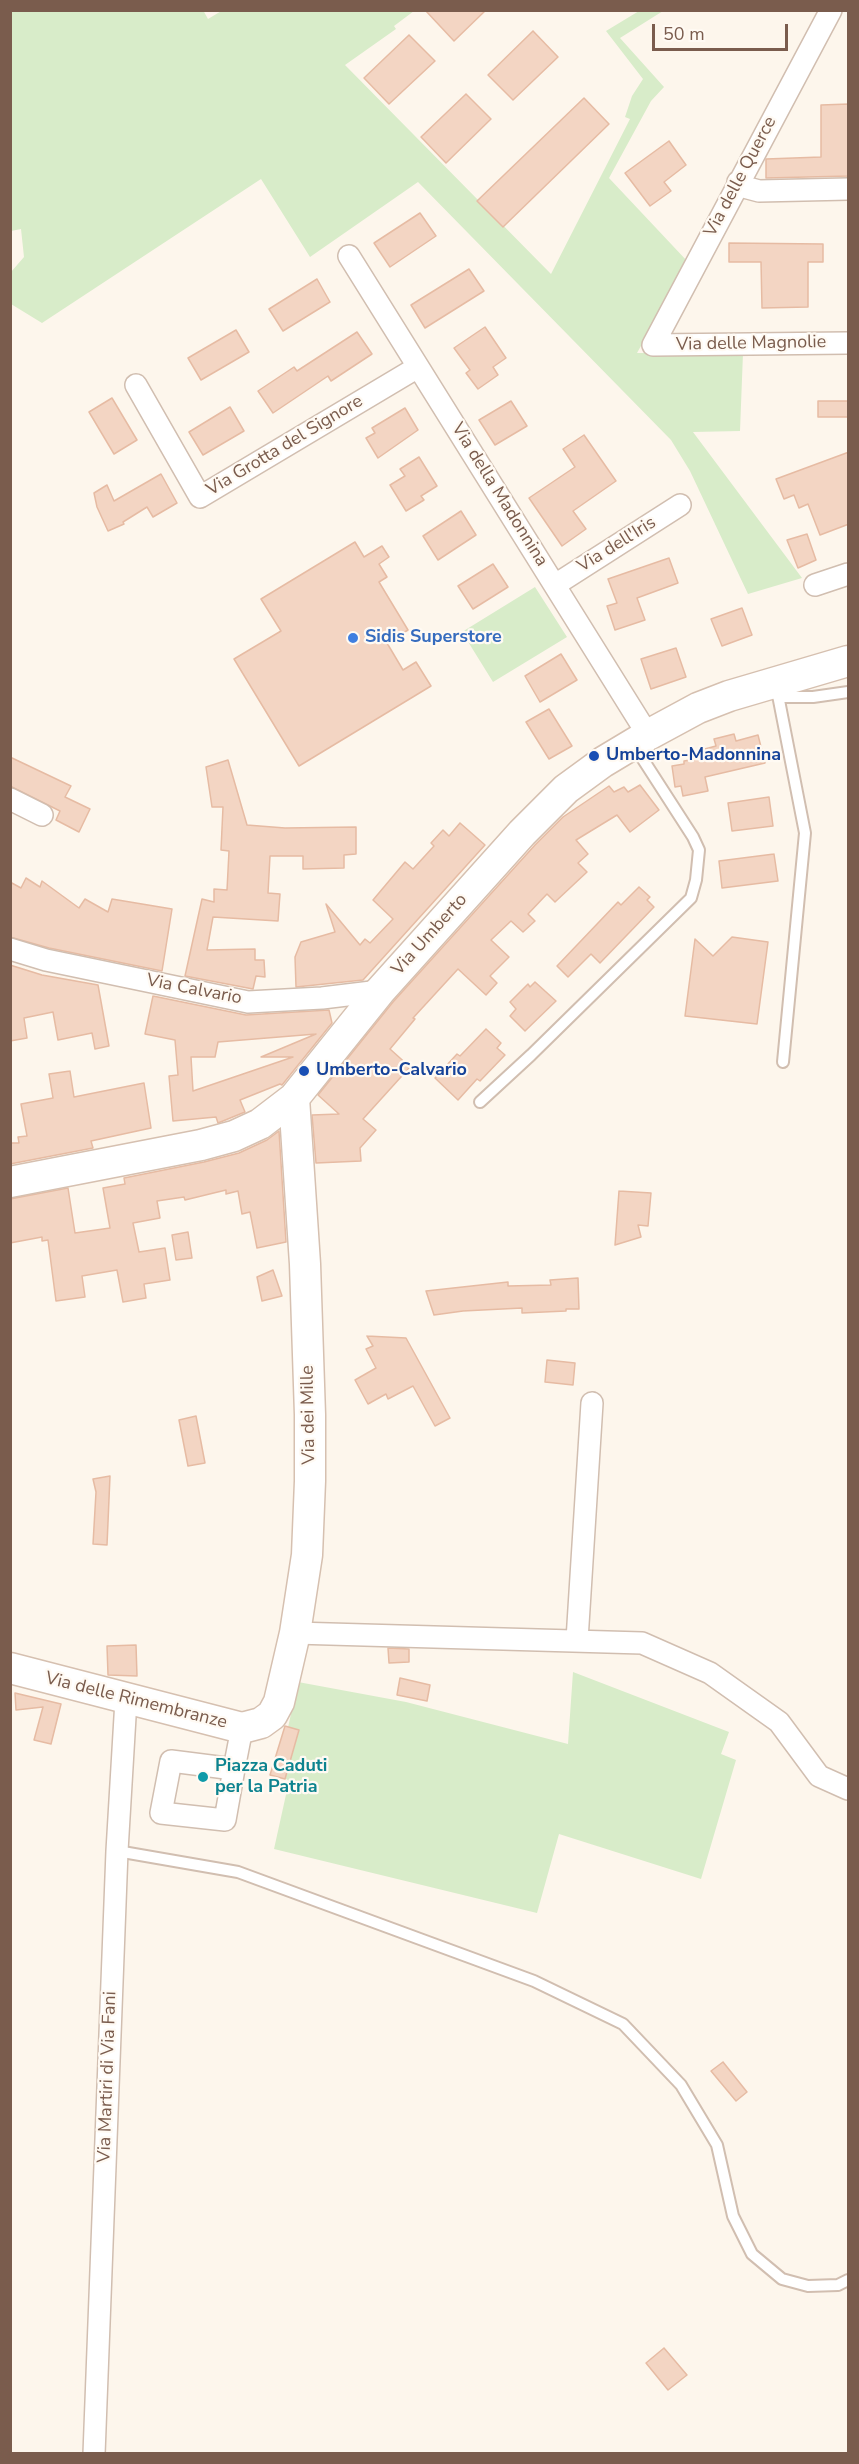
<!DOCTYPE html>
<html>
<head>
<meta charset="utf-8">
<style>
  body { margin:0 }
  #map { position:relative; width:859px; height:2464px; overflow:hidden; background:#fdf6ec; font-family:"Nunito Sans",sans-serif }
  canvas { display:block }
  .frame { position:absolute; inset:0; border:12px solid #7a5c4d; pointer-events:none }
  .scale { position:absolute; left:652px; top:24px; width:136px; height:27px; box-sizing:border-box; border:3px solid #7a5c4d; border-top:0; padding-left:8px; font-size:18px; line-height:21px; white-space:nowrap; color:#7a5c4d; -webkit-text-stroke:4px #fffaf3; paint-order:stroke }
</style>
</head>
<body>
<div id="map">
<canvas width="859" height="2464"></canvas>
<div class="frame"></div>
<div class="scale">50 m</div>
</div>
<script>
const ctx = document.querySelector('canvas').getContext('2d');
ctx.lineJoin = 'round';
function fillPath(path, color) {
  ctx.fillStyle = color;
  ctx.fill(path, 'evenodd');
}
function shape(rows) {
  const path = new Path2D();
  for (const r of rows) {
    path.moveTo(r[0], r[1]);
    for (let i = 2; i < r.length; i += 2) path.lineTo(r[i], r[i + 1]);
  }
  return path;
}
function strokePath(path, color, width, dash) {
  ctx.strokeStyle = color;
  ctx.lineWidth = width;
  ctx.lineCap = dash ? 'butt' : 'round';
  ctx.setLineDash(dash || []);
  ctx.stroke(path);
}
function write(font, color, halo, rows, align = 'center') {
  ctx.font = font + ' "Nunito Sans",sans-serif';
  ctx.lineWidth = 4.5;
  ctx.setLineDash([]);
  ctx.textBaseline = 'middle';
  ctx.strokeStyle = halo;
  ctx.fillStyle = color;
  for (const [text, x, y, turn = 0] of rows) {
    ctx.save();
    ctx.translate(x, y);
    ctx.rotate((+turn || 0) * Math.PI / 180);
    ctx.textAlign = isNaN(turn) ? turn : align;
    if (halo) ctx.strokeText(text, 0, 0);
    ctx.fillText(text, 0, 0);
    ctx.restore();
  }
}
const green = shape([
  [203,10,208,19,223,10,414,11,394,26,396,29,345,65,551,274,630,119,625,117,632,96,643,79,606,31,639,11,663,11,620,38,664,87,651,101,609,178,688,262,637,353,743,353,740,431,693,432,802,578,748,594,690,471,671,440,418,182,310,257,261,179,42,323,11,304,11,272,24,257,21,229,11,231,11,11],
  [535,587,567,637,493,682,462,632],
  [573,1672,729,1732,721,1754,736,1760,701,1879,559,1834,537,1913,274,1849,289,1781,278,1773,298,1682,406,1702,568,1744]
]);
const building = shape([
  [425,10,486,10,454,41,425,10],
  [533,31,558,57,513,100,488,75,533,31],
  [409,35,435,61,389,104,364,78,409,35],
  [466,94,491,119,446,163,421,137,466,94],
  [584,98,609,124,503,227,477,201,584,98],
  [849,104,849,176,766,178,766,159,821,157,821,105,849,104],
  [669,141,686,165,664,182,671,191,650,206,625,173,669,141],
  [420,213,436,236,390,267,374,243,420,213],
  [729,243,823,244,823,262,808,262,808,307,762,308,761,262,729,262,729,243],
  [469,269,484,291,425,328,411,305,469,269],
  [317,279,330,302,283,331,269,309,317,279],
  [485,327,506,358,493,367,498,375,478,389,466,373,470,370,454,348,485,327],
  [236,330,249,352,201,380,188,358,236,330],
  [357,332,372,354,331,381,328,376,273,413,258,391,294,367,297,371,357,332],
  [112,398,137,440,114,454,89,412,112,398],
  [511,401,527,426,495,445,479,420,511,401],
  [818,401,849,401,849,417,818,417,818,401],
  [230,407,244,431,203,455,189,432,230,407],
  [405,408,418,430,378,458,366,438,375,433,372,428,405,408],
  [584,435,616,481,573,511,586,529,562,546,529,498,575,467,563,449,584,435],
  [849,452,849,524,820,535,808,504,799,508,794,495,784,499,776,479,849,452],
  [419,457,437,486,421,496,424,500,406,511,390,485,405,476,400,469,419,457],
  [161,474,177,503,153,517,147,507,123,522,124,524,108,531,97,507,94,493,107,485,114,501,161,474],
  [461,511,476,535,438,560,423,536,461,511],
  [807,534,816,560,798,568,787,540,807,534],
  [355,542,364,557,382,546,389,557,379,564,387,577,379,582,408,630,387,643,403,670,416,662,431,686,299,766,234,659,281,631,261,599,355,542],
  [669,558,678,583,637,598,645,620,615,630,607,606,617,603,608,579,669,558],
  [493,564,508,587,473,609,458,586,493,564],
  [742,608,752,635,722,646,711,619,742,608],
  [676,648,686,677,651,689,641,659,676,648],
  [561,654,577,680,540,702,525,676,561,654],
  [549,709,572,746,549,759,526,722,549,709],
  [734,734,736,741,758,735,765,763,705,777,708,791,683,796,681,786,675,787,672,766,684,764,684,761,702,758,701,750,716,746,714,739,734,734],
  [10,757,71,786,65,797,90,809,79,832,56,820,60,811,10,786,10,757],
  [228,760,247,825,285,828,356,827,356,854,344,855,344,868,303,869,303,856,270,856,268,893,280,894,278,921,213,917,207,950,255,949,255,960,264,960,265,977,256,976,253,989,185,976,202,899,214,902,214,889,227,890,229,851,221,850,223,807,212,807,206,767,228,760],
  [640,785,659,810,630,832,617,815,576,840,588,854,578,863,587,872,555,902,547,894,528,914,535,921,523,932,511,921,491,940,509,957,490,976,497,983,486,995,458,969,413,1018,415,1019,390,1049,410,1067,363,1119,376,1130,360,1148,361,1161,316,1163,312,1115,339,1114,318,1095,393,1002,535,845,563,817,609,786,614,792,624,787,628,792,640,785],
  [769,797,773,826,732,831,728,803,769,797],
  [460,823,485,845,363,980,296,987,295,957,301,942,335,932,326,904,360,945,365,939,370,943,393,919,373,900,405,862,413,869,434,846,431,843,443,830,449,836,460,823],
  [774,854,778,881,722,888,719,861,774,854],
  [26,878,40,887,42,881,79,908,85,899,108,912,112,899,172,909,162,971,49,948,10,937,10,882,21,888,26,878],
  [639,887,650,897,647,900,654,907,600,963,591,954,568,977,557,966,618,902,621,905,639,887],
  [732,937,768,942,757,1024,685,1016,695,939,713,956,732,937],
  [10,965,42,975,98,985,109,1046,95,1049,92,1033,58,1040,53,1012,24,1018,27,1038,10,1041,10,965],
  [535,982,556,1001,525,1031,510,1016,516,1009,510,1002,528,984,530,987,535,982],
  [153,996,246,1015,329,1010,332,1023,282,1085,280,1084,240,1100,245,1112,218,1123,216,1117,173,1121,169,1076,178,1075,175,1040,145,1034,153,996],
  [316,1034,261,1057,293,1057,193,1091,191,1057,215,1057,218,1042,316,1034],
  [486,1029,501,1043,497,1048,505,1055,480,1081,477,1079,458,1100,435,1078,457,1054,460,1056,486,1029],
  [70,1071,74,1097,144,1083,151,1128,91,1141,93,1148,10,1164,10,1143,19,1143,18,1137,27,1136,21,1104,53,1098,49,1074,70,1071],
  [279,1131,286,1242,257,1248,250,1212,242,1214,238,1191,226,1194,226,1190,185,1200,184,1197,157,1201,160,1218,133,1223,139,1252,165,1248,170,1280,144,1284,146,1298,123,1302,117,1270,82,1276,85,1297,56,1301,48,1240,42,1241,42,1237,10,1243,10,1199,68,1188,75,1233,110,1228,103,1188,125,1184,124,1178,204,1162,239,1153,267,1140,279,1131],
  [619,1191,651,1193,648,1226,638,1225,641,1237,615,1245,619,1191],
  [188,1232,192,1258,176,1260,172,1235,188,1232],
  [273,1270,282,1296,262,1301,257,1277,273,1270],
  [578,1278,579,1309,566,1309,566,1311,522,1313,522,1308,463,1311,434,1315,426,1291,508,1282,508,1286,551,1285,550,1280,578,1278],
  [367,1336,406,1338,450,1418,435,1426,413,1386,388,1399,386,1394,368,1404,355,1380,376,1368,366,1349,373,1346,367,1336],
  [547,1360,575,1363,573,1385,545,1382,547,1360],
  [196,1416,205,1463,188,1466,179,1420,196,1416],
  [110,1476,107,1545,93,1544,96,1492,93,1479,110,1476],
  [136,1645,137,1676,108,1675,107,1646,136,1645],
  [388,1648,409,1649,409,1662,389,1663,388,1648],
  [400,1678,430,1685,427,1701,397,1695,400,1678],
  [15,1693,61,1704,51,1744,34,1740,43,1707,16,1710,15,1693],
  [285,1726,299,1730,285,1779,270,1775,285,1726],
  [723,2062,747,2092,736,2101,711,2071,723,2062],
  [664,2348,687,2375,668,2390,646,2363,664,2348]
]);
const lane = shape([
  [776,685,805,833,783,1062],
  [778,697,813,697,848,692],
  [480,1102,531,1055,691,898,696,880,699,850,693,837,635,747],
  [117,1851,238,1872,534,1981,623,2024,681,2085,717,2145,733,2216,752,2254,782,2279,808,2286,838,2285,848,2280]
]);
const street = shape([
  [831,10,653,345,848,343],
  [738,182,744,187,759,191,848,189],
  [349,256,648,735],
  [136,385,200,497,418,367],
  [555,585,680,505],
  [815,585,848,574],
  [10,799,42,815],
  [10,949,46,960,248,1002,322,998,380,991],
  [295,1633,642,1643,710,1673,779,1722,819,1776,848,1789],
  [577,1640,592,1403],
  [234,1769,171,1761,161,1813,225,1820,234,1769,242,1728],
  [94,2454,117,1851,126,1700]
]);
const secondary = shape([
  [10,1182,201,1145,234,1136,260,1124,294,1098,380,991,522,833,566,789,603,762,648,735,698,708,729,696,848,661],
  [10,1668,242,1728,261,1723,272,1715,279,1702,295,1633,307,1555,310,1481,310,1415,305,1264,294,1098]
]);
const markers = [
  [353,638,6,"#3f7fe0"],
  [594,756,6,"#1a4fb4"],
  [304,1071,6,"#1a4fb4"],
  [203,1777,6,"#0f9aa8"]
];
const streetNames = [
  ["Via delle Querce",741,177,-62],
  ["Via delle Magnolie",751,344,-1],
  ["Via Grotta del Signore",285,446,-31],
  ["Via della Madonnina",499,495,58],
  ["Via dell'Iris",617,545,-32],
  ["Via Umberto",430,935,-48],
  ["Via Calvario",194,990,11],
  ["Via dei Mille",309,1415,-91],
  ["Via delle Rimembranze",136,1701,14],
  ["Via Martiri di Via Fani",108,2077,-88]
];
const shopNames = [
  ["Sidis Superstore",365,638]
];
const transitNames = [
  ["Umberto-Madonnina",606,756],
  ["Umberto-Calvario",316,1071]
];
const cultureNames = [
  ["Piazza Caduti",215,1767],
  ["per la Patria",215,1788]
];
fillPath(green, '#d8ecc9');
fillPath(building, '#f3d5c3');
strokePath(building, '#e6bba3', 1.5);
strokePath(lane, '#d1beb0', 14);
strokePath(street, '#d1beb0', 24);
strokePath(secondary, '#d6c0b0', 33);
strokePath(lane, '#fff', 10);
strokePath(street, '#fff', 21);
strokePath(secondary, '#fff', 30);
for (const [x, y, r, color] of markers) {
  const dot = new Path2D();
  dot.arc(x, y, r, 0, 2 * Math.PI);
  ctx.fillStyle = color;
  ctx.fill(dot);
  strokePath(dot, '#fffaf3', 2);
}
write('18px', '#7a5c4d', '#fffaf3', streetNames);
write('bold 18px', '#366cbe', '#fffaf3', shopNames, 'left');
write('bold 18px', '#164399', '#fffaf3', transitNames, 'left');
write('bold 18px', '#0d838f', '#fffaf3', cultureNames, 'left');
</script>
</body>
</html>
